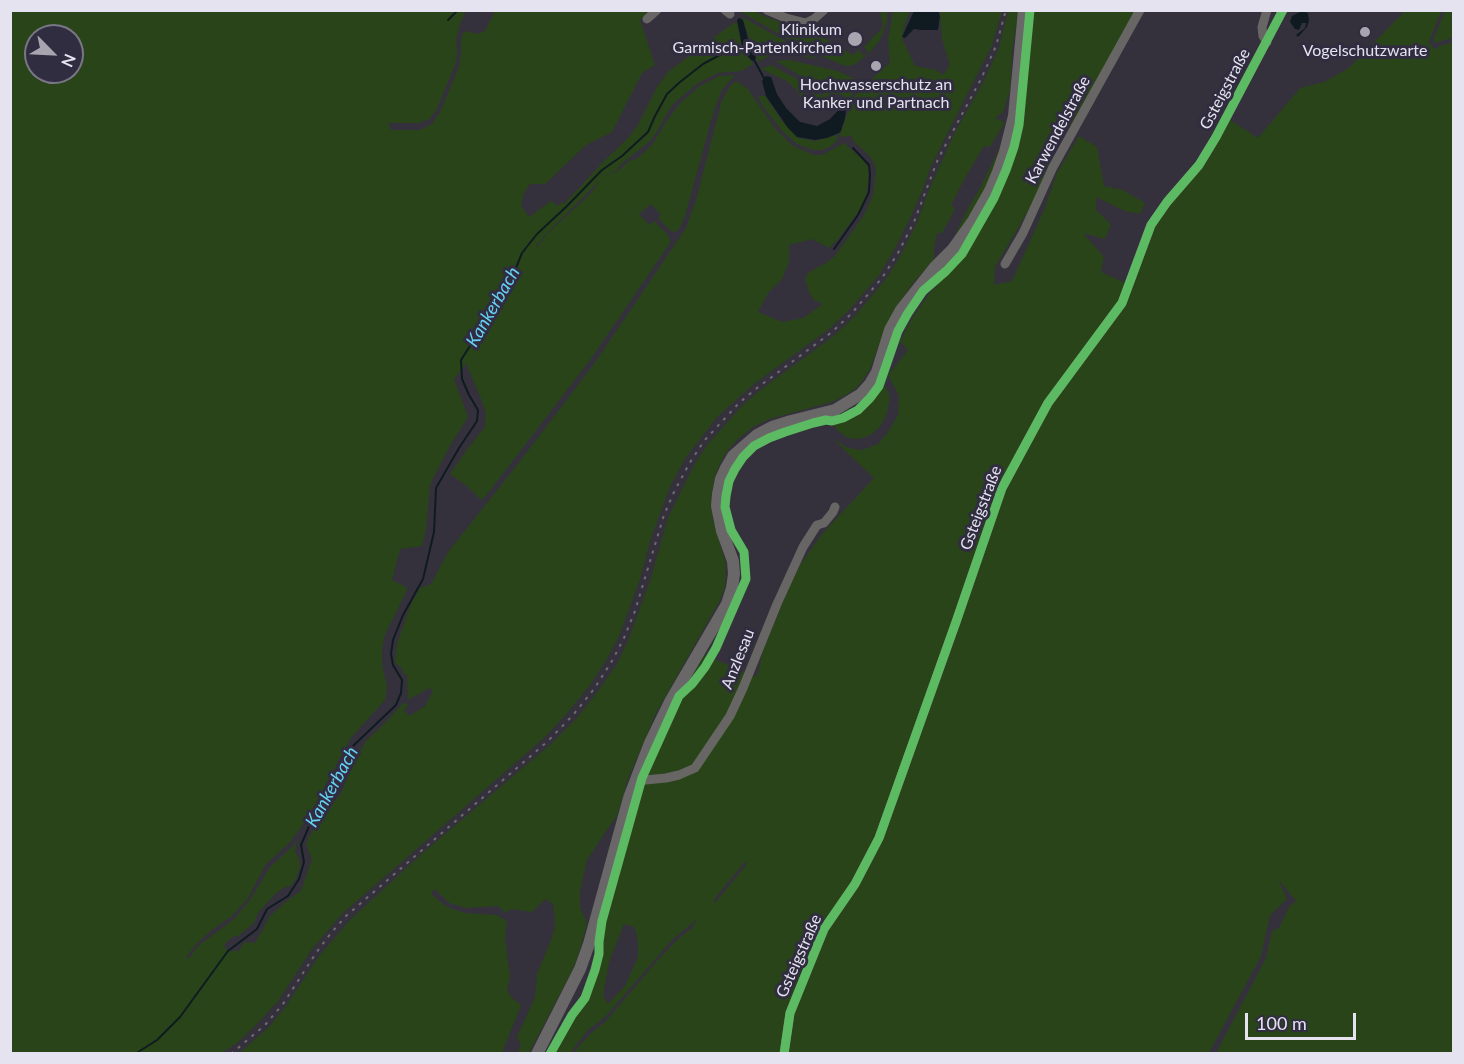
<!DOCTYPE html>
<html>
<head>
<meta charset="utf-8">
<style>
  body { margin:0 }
  #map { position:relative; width:1464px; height:1064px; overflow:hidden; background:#34313c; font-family:Lato,sans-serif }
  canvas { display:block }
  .frame { position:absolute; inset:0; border:12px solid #e6e3f0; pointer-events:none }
  .north { position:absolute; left:24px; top:24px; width:60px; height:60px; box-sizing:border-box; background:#312d40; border:2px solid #797686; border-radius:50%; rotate:114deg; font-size:16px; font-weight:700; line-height:24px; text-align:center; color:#e6e3f0 }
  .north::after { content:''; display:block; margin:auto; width:21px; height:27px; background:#a8a5b1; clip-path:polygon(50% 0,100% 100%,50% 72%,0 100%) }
  .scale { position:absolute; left:1245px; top:1013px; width:111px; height:27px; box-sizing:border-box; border:3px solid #e6e3f0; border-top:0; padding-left:8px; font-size:18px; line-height:21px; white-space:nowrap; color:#e6e3f0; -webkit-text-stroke:4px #312d40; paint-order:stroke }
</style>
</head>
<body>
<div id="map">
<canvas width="1464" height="1064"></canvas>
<div class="frame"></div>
<div class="north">N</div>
<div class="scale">100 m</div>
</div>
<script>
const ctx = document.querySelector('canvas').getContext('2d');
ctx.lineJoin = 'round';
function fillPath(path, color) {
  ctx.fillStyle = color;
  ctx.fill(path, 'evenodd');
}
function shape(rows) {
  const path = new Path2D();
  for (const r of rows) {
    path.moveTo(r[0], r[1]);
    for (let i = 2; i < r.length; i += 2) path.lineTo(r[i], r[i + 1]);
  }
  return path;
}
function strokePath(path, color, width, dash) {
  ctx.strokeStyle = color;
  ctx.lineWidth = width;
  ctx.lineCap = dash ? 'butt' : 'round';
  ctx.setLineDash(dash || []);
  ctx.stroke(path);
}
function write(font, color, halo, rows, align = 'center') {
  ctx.font = font + ' Lato,sans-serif';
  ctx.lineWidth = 6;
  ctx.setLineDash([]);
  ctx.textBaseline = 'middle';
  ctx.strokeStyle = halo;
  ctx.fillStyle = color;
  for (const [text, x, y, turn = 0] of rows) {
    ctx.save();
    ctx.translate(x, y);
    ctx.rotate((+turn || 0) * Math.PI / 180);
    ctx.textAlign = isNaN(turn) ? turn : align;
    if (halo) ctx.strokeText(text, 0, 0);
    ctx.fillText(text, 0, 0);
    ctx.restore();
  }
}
const green = shape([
  [10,11,466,11,460,24,456,39,457,54,455,65,436,111,429,119,419,123,388,123,391,130,420,130,432,124,440,112,459,67,461,53,461,39,464,31,478,34,485,31,495,11,651,11,640,20,655,65,642,73,612,132,586,145,545,184,530,184,524,193,521,206,529,217,551,201,558,206,562,202,564,204,602,163,628,138,638,125,657,87,668,72,732,24,737,22,742,49,753,64,741,71,718,73,698,83,672,105,656,133,649,142,620,165,617,170,603,177,618,171,629,161,638,158,652,145,666,122,681,102,700,86,719,76,735,75,721,91,712,117,685,216,681,226,677,231,672,232,658,218,661,215,651,204,639,214,649,225,654,221,668,235,670,240,670,243,590,360,485,497,481,500,467,486,450,474,468,448,485,427,486,413,480,396,468,368,467,363,454,379,468,417,451,444,430,484,426,529,422,546,400,549,392,580,406,587,407,590,384,637,382,650,382,665,387,686,385,700,350,739,308,818,290,842,266,864,248,898,232,916,213,929,196,944,185,959,190,957,198,946,234,919,250,900,270,867,293,846,297,840,295,852,299,859,300,867,296,878,291,886,285,887,275,894,258,913,254,923,238,936,232,937,224,945,228,951,239,951,244,942,255,943,270,916,288,900,301,891,312,859,306,844,314,828,341,793,353,764,366,741,388,720,403,703,408,704,404,711,410,716,425,706,433,691,429,688,408,700,407,674,403,674,402,668,395,663,397,644,411,604,420,588,431,584,448,552,517,465,594,364,686,228,696,200,722,100,730,86,736,81,747,88,776,130,793,146,814,155,822,155,844,143,863,160,868,167,868,182,866,196,860,209,838,239,829,248,812,239,789,245,789,262,782,279,768,293,758,312,782,322,803,318,823,304,814,300,810,294,805,280,807,274,816,268,826,263,835,256,864,215,873,195,876,171,874,163,867,153,853,141,852,135,855,130,851,136,839,137,848,112,852,106,851,99,890,62,888,39,893,11,910,11,904,26,902,39,915,66,936,70,943,75,950,65,942,39,940,11,1002,11,992,45,930,168,923,189,909,220,894,250,879,275,849,310,829,329,754,384,717,417,684,460,669,489,651,538,639,582,619,636,607,659,590,685,569,711,545,737,343,913,312,949,278,1001,259,1022,238,1042,222,1053,11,1053],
  [36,36,72,36,72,72,36,72],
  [601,179,591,193,546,235,537,248,532,227,537,246,544,236],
  [739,11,755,11,763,16,777,21,805,27,853,55,859,50,864,56,868,52,864,47,883,27,880,11,888,11,887,21,880,40,869,53,854,65,845,66,807,50],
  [1008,11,1018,11,1012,54,1010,90,1003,112,995,118,1005,122,990,147,984,146,966,176,951,205,955,209,942,233,937,233,934,248,934,259,913,283,896,307,885,328,870,369,863,380,856,388,846,395,832,402,769,419,753,427,738,439,727,451,720,464,715,476,712,492,711,506,713,520,726,564,725,587,720,600,655,715,628,779,617,816,606,831,587,860,580,891,580,907,587,923,580,950,573,969,529,1053,515,1053,518,1052,521,1045,517,1037,535,997,537,974,551,940,555,928,555,919,553,904,545,899,532,912,511,909,506,913,498,906,466,908,449,903,435,889,432,892,432,895,447,907,465,913,496,915,501,917,507,922,505,938,510,976,507,991,512,998,521,1005,502,1053,238,1054,268,1028,286,1006,319,956,350,920,425,851,551,744,577,718,598,691,617,664,628,641,650,581,668,518,693,467,707,445,741,407,759,391,835,335,855,316,886,279,901,255,917,223,929,190,954,134,984,81,999,48],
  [1033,11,1138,11,1073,125,1056,126,1045,149,1051,165,1028,211,995,267,994,285,1012,281,1044,210,1057,173,1079,136,1097,147,1104,186,1123,190,1145,203,1140,214,1125,211,1096,197,1096,210,1111,224,1105,239,1083,233,1104,257,1101,272,1132,286,1155,227,1230,120,1258,138,1300,88,1324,82,1349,68,1403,13,1401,11,1441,11,1429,42,1433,48,1436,49,1440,46,1454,42,1453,1053,1216,1053,1266,958,1272,931,1279,928,1289,907,1296,901,1278,879,1287,899,1270,915,1261,956,1209,1053,575,1053,578,1047,591,1033,606,1021,658,960,677,940,693,927,696,920,672,940,605,1017,588,1030,576,1045,571,1053,553,1054,565,1032,587,999,598,971,602,954,601,941,605,921,632,822,644,784,660,744,681,700,685,687,704,655,757,677,763,651,789,587,800,565,822,534,874,478,833,439,848,448,862,450,878,444,888,432,898,415,899,396,888,375,908,350,900,342,913,317,929,294,964,256,996,199,1016,148,1022,125],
  [746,861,747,864,715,903,713,901,732,877],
  [624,924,634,927,636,933,638,942,638,957,625,986,608,1004,603,996,609,962],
  [1445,11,1453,11,1453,38,1434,43,1434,38],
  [742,17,818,59,784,53,771,55,757,62,757,56,751,43],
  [789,60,838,71,863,83,848,99,838,93,814,103,812,93,823,95,826,88,804,78,776,61],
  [771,65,797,79,804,88,806,102,804,103,798,92,787,81,761,69],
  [758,96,765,96,782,121,793,133,799,138,815,141,837,135,837,141,831,146,823,150,813,150,797,144,783,132,762,105],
  [1003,138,991,182,948,250,966,212,980,188,997,154],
  [883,385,888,391,890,398,887,413,880,427,872,434,860,439,848,438,838,431,832,424,861,412,881,390]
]);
const water = shape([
  [914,11,938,11,940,16,938,30,921,30,914,29,905,38,902,37],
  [1302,11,1308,13,1309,21,1307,27,1298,37,1296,35,1305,28,1306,23,1302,23,1299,30,1295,29,1290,22,1292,16],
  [739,18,743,20,748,39,755,56,756,58,753,61,751,60,743,51,737,20],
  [766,76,771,77,777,94,786,108,800,122,817,126,830,119,844,104,848,108,846,110,845,118,841,131,839,133,827,138,815,140,797,137,788,128,766,96,762,81]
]);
const stream = shape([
  [448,20,458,10],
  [753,58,765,80],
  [834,249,858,215,869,192,870,174,869,165,853,148],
  [135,1054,157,1040,180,1017,228,951,257,929,267,909,288,896,299,879,304,862,301,845,310,824,327,803,337,784,341,768,352,747,396,705,401,693,402,680,393,665,391,654,393,640,403,615,423,579,434,532,436,488,459,448,477,421,478,410,469,395,462,379,461,360,509,285,522,253,537,234,566,207,602,170,622,156,648,132,655,116,667,94,680,82,703,64,729,50,746,50]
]);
const minor = shape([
  [725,10,730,14],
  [767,10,786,18,806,23,814,19,824,10],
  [647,19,657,10],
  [1267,42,1263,36,1262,27,1267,10],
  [1005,264,1023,233,1053,167,1140,10],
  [635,781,666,778,679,775,695,768,730,716,743,688,777,604,803,547,817,525,824,523,833,512,835,507],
  [784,1054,790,1013,824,929,855,884,879,838,956,622,1002,488,1048,403,1122,303,1151,225,1167,202,1199,165,1216,137,1283,10]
]);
const major = shape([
  [537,1054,580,969,589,944,629,798,650,743,671,700,727,604,732,588,734,574,733,561,722,531,717,506,718,494,721,479,726,468,733,456,757,435,772,427,791,421,835,410,861,394,870,384,877,372,890,330,901,310,935,267,953,249,973,221,990,191,998,172,1005,152,1014,116,1024,10]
]);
const rail = shape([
  [231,1054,265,1025,283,1004,316,953,331,933,346,916,548,741,573,715,594,689,612,661,624,638,635,611,664,515,674,492,689,464,704,441,739,403,757,388,832,332,852,313,882,278,898,253,914,222,938,159,981,79,996,46,1006,10]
]);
const cycleway = shape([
  [550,1054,572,1015,585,998,595,970,599,954,599,942,602,921,642,778,679,696,692,684,705,667,716,648,746,579,744,552,731,530,725,507,726,496,729,481,735,469,743,457,754,446,769,438,785,432,813,423,826,420,832,421,843,418,858,410,870,398,879,386,898,331,908,313,923,291,946,271,962,254,994,198,1006,170,1014,147,1019,125,1030,10],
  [784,1054,790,1013,824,929,855,884,879,838,956,622,1002,488,1048,403,1122,303,1151,225,1167,202,1199,165,1216,137,1283,10]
]);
const markers = [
  [1365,32,6,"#a8a5b1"],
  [855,39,8,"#a8a5b1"],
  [876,66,6,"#a8a5b1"]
];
const poiNames = [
  ["Klinikum",842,30,"right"],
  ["Garmisch-Partenkirchen",842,48,"right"],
  ["Vogelschutzwarte",1365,51],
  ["Hochwasserschutz an",876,85],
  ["Kanker und Partnach",876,103]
];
const streetNames = [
  ["Gsteigstraße",1225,89,-62],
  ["Karwendelstraße",1058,130,-62],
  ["Gsteigstraße",981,508,-69],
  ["Anzlesau",738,659,-68],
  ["Gsteigstraße",799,956,-66]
];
const waterNames = [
  ["Kankerbach",493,307,-60],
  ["Kankerbach",332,787,-61]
];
fillPath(green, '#2a4419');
fillPath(water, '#0f1b21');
strokePath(stream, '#0f1b21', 2);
strokePath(minor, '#686665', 9);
strokePath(major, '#6a6768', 12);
strokePath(rail, '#6e6c70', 2, [3, 6]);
strokePath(cycleway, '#5cba63', 9);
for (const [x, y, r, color] of markers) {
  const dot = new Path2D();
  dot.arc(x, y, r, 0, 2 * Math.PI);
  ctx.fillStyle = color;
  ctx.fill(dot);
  strokePath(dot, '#312d40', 2);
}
write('16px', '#e6e3f0', '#312d40', poiNames);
write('16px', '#e6e3f0', '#312d40', streetNames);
write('italic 18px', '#65d2f6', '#312d40', waterNames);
</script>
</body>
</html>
